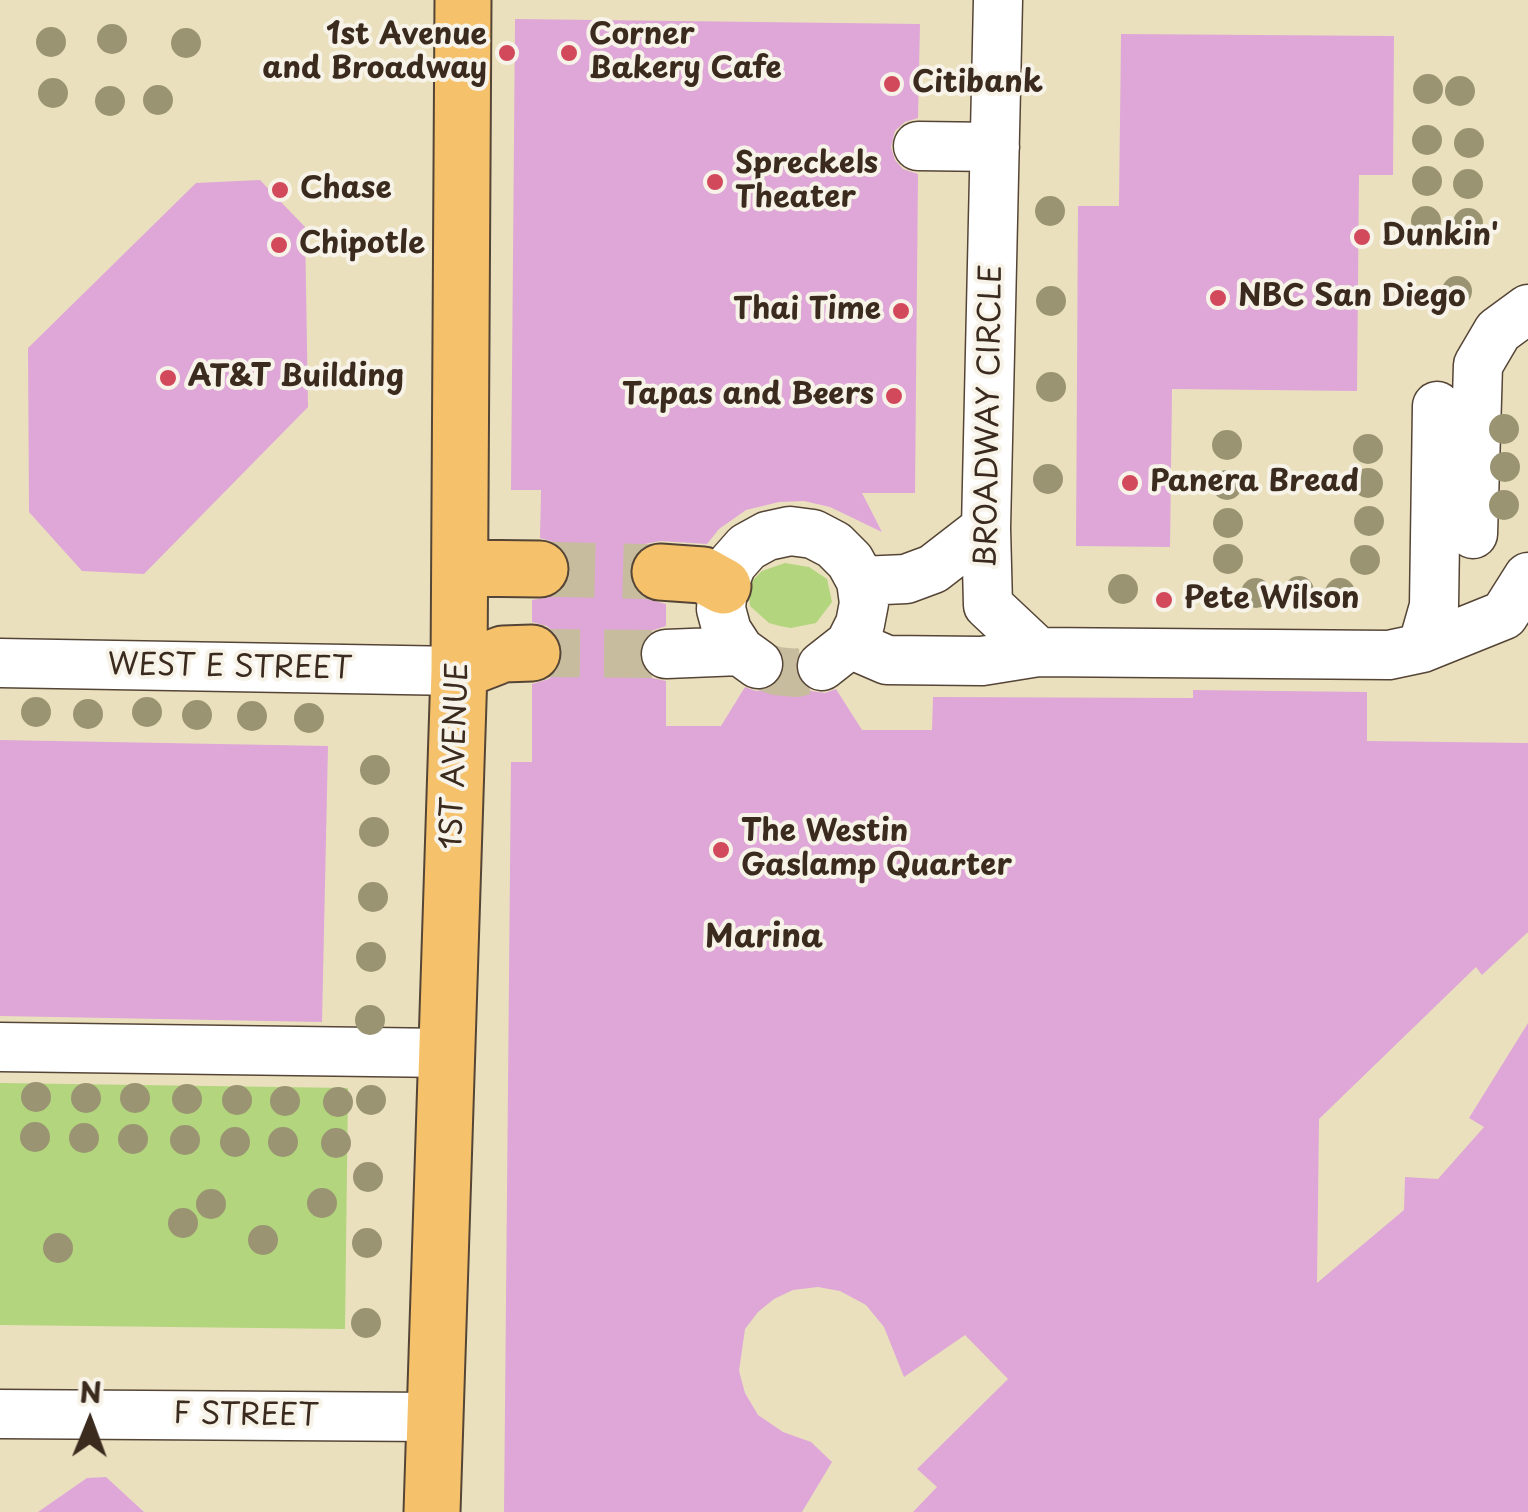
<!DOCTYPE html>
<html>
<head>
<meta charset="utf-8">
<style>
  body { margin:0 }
  #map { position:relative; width:1528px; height:1512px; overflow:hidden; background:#eae0be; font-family:"Playpen Sans",sans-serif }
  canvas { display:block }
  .north { position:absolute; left:40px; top:1372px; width:100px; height:100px; -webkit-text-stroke:8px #f7f3e8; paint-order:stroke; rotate:1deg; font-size:28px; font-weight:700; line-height:40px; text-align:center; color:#3b2a1e }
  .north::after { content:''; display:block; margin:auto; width:35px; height:45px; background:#3b2a1e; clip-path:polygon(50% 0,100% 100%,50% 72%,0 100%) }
</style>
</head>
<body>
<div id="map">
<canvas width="1528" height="1512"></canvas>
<div class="north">N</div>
</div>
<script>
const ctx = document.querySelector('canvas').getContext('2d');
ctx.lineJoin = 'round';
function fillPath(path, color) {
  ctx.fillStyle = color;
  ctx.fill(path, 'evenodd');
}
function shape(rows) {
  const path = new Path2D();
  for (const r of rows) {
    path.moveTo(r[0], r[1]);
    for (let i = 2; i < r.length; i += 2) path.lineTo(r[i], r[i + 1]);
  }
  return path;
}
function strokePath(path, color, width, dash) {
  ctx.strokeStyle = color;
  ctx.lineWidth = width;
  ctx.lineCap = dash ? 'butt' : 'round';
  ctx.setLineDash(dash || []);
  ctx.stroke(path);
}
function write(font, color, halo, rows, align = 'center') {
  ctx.font = font + ' "Playpen Sans",sans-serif';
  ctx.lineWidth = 8;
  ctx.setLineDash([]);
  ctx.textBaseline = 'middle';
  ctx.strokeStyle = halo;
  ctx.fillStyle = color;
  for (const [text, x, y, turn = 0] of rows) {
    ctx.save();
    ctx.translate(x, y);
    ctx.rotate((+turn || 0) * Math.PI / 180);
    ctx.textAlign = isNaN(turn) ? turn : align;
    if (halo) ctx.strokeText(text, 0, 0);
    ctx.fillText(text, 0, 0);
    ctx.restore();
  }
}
const green = shape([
  [785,563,809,567,827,579,832,602,816,623,791,628,780,626,769,623,750,606,749,593,753,580,762,571],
  [0,1083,348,1088,345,1329,0,1325]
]);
const building = shape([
  [515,19,920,24,918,118,905,122,895,131,891,147,895,160,903,169,918,174,915,493,862,493,882,532,830,507,804,501,779,502,746,510,719,529,707,544,661,541,645,544,635,554,629,571,632,587,643,598,666,604,666,626,651,631,642,640,639,654,643,669,652,678,666,681,666,726,721,726,745,687,756,691,770,689,781,679,785,662,796,662,800,682,811,691,825,693,836,689,862,730,932,730,933,697,1193,698,1193,690,1367,692,1367,741,1528,743,1528,932,1482,975,1476,967,1319,1119,1317,1283,1404,1210,1405,1177,1438,1179,1484,1127,1469,1118,1528,1023,1528,1512,913,1512,937,1487,917,1469,1008,1379,965,1335,904,1377,884,1327,866,1305,840,1291,818,1287,793,1290,774,1299,758,1312,745,1329,739,1371,745,1393,758,1415,783,1432,811,1442,832,1462,802,1512,504,1512,511,762,532,762,532,684,549,679,559,668,563,653,558,636,547,626,532,622,532,600,556,596,567,584,571,568,567,553,557,543,540,538,541,490,511,490],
  [1121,34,1394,36,1393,175,1359,175,1357,391,1172,389,1170,547,1076,546,1078,206,1119,206],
  [260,180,305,227,308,407,144,574,82,571,29,512,28,348,196,183],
  [0,740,328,746,322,1022,0,1016],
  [106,1477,144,1512,38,1512,87,1478]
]);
const minorTunnel = shape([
  [532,653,666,654],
  [758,664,776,671,797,673,822,666]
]);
const majorTunnel = shape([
  [540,569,660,572]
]);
const minor = shape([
  [998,0,986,528,988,605,1038,652,1389,655,1422,648,1504,615,1528,577],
  [918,146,995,147],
  [1473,534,1478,365,1498,331,1528,309],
  [861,581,906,579,933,569,986,528],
  [850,644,887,660,982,661,1038,652],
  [1422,648,1434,606,1437,406],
  [666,654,740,651],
  [0,663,459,671],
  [758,664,740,651,727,631,721,609,723,586,732,564,747,547,767,536,790,531,813,534,834,545,850,561,861,581,864,603,860,624,850,644,822,666],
  [0,1047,446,1053],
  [0,1414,433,1417]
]);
const major = shape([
  [460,568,540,569],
  [660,572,703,575,723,586],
  [459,671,503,654,532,653],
  [432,1512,459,671,463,0]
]);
const trees = [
  [112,39],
  [51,42],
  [186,43],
  [1428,89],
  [1460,91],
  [53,93],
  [158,100],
  [110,101],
  [1427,140],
  [1469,143],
  [1427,181],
  [1468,184],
  [1050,211],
  [1426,221],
  [1468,223],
  [1457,291],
  [1051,301],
  [1051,387],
  [1504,429],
  [1227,445],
  [1368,449],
  [1505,467],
  [1048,479],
  [1368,483],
  [1227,485],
  [1504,505],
  [1369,521],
  [1228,523],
  [1228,559],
  [1365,560],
  [1123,589],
  [1299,591],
  [1256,593],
  [1340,593],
  [36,712],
  [147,712],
  [88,714],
  [197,715],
  [252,716],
  [309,718],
  [375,770],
  [374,832],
  [373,897],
  [371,957],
  [370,1020],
  [36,1097],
  [86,1098],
  [135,1098],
  [187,1099],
  [237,1100],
  [371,1100],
  [285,1101],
  [338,1102],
  [35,1137],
  [84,1138],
  [133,1139],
  [185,1140],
  [235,1142],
  [283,1142],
  [336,1143],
  [368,1177],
  [322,1203],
  [211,1204],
  [183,1223],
  [263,1240],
  [367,1243],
  [58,1248],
  [366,1323]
];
const markers = [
  [507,53,10,"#d1495b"],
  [569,53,10,"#d1495b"],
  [892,84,10,"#d1495b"],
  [715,182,10,"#d1495b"],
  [280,190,10,"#d1495b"],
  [1362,237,10,"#d1495b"],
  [279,245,10,"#d1495b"],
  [1218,298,10,"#d1495b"],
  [901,311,10,"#d1495b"],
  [168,378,10,"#d1495b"],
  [894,396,10,"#d1495b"],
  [1130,483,10,"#d1495b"],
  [1164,600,10,"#d1495b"],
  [721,850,10,"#d1495b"]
];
const poiNames = [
  ["1st Avenue",487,36,"right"],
  ["and Broadway",487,70,"right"],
  ["Corner",589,36],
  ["Bakery Cafe",589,70],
  ["Citibank",912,84],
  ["Spreckels",735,165],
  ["Theater",735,199],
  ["Chase",300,190],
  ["Dunkin'",1382,237],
  ["Chipotle",299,245],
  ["NBC San Diego",1238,298],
  ["Thai Time",881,311,"right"],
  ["AT&T Building",188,378],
  ["Tapas and Beers",874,396,"right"],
  ["Panera Bread",1150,483],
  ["Pete Wilson",1184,600],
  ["The Westin",741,833],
  ["Gaslamp Quarter",741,867]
];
const streetNames = [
  ["BROADWAY CIRCLE",990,416,-89],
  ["WEST E STREET",230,668,1],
  ["1ST AVENUE",456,756,-88],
  ["F STREET",246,1416,1]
];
const neighbourhoodNames = [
  ["Marina",764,938]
];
fillPath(green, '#b2d57d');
fillPath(building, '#dea7d8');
strokePath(minorTunnel, '#c7bc9e', 48, [48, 24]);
strokePath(majorTunnel, '#c7bc9e', 55, [55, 28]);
strokePath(minor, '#554536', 51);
strokePath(major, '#554536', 59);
strokePath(minor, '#fff', 48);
strokePath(major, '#f6c16b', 55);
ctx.fillStyle = '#9a9473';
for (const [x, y] of trees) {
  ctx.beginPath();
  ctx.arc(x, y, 15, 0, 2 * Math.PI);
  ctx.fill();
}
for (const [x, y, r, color] of markers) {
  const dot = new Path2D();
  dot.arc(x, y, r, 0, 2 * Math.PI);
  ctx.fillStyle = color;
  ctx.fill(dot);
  strokePath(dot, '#f7f3e8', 4);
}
write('bold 30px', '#3b2a1e', '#f7f3e8', poiNames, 'left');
write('30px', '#3b2a1e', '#f7f3e8', streetNames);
write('bold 32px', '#3b2a1e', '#f7f3e8', neighbourhoodNames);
</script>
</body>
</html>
